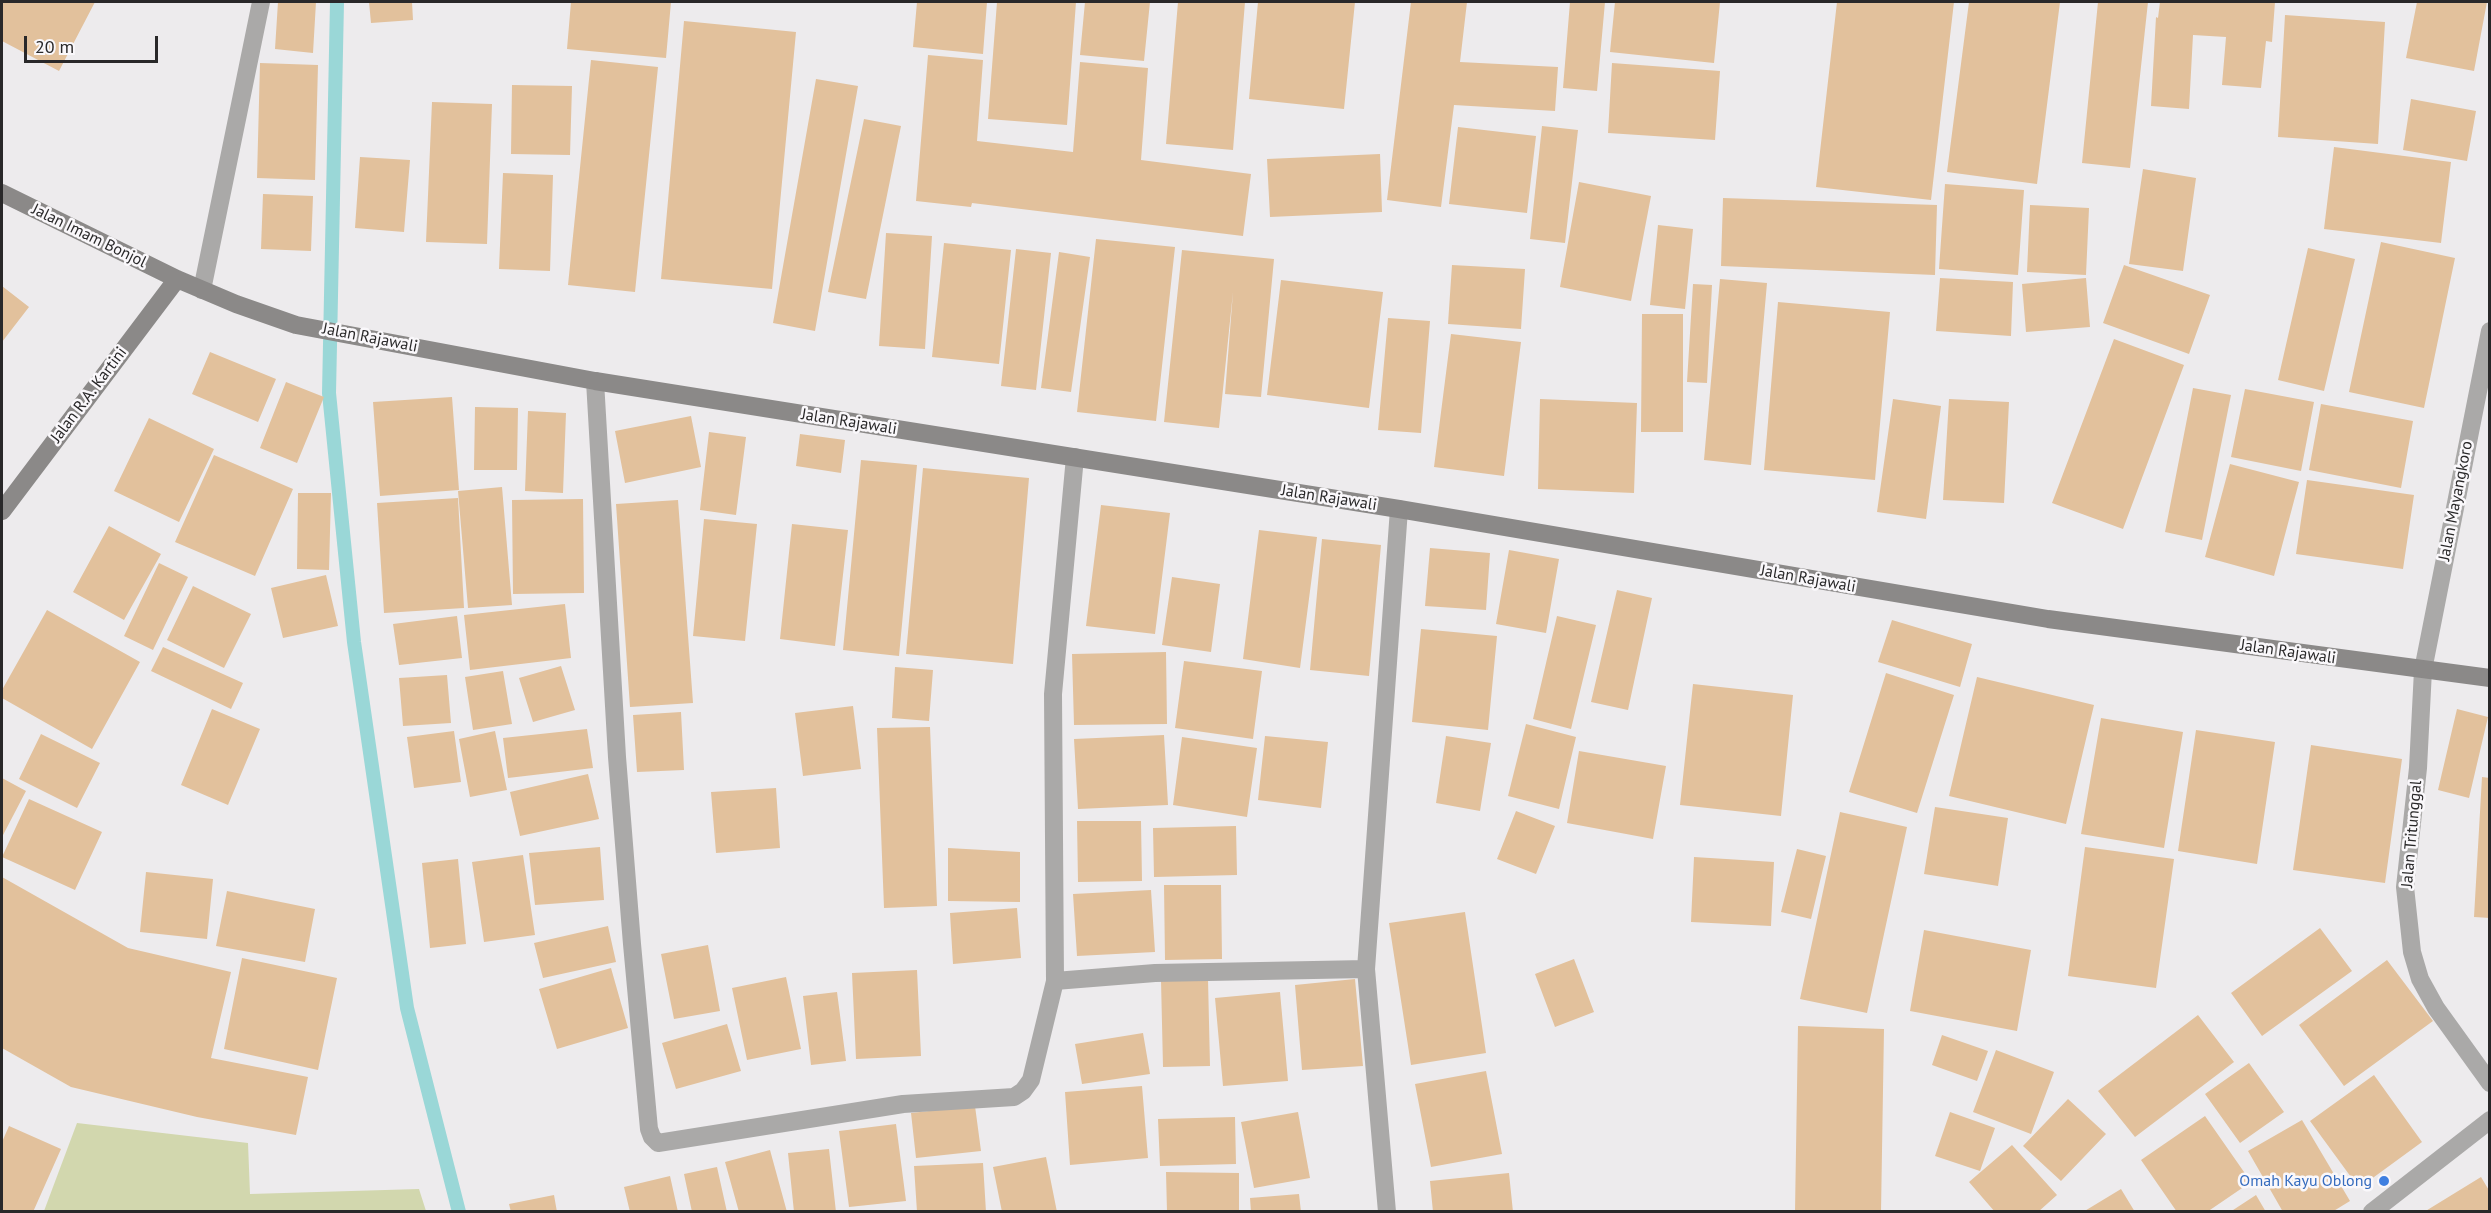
<!DOCTYPE html>
<html>
<head>
<meta charset="utf-8">
<style>
  body { margin:0 }
  #map { position:relative; width:2491px; height:1213px; overflow:hidden; background:#edebed; font-family:"PT Sans",sans-serif }
  canvas { display:block }
  .frame { position:absolute; inset:0; border:3px solid #292829; pointer-events:none }
  .scale { position:absolute; left:24px; top:36px; width:134px; height:27px; box-sizing:border-box; border:3px solid #292829; border-top:0; padding-left:8px; font-size:18px; line-height:21px; white-space:nowrap; color:#292829; -webkit-text-stroke:4px #faf8fb; paint-order:stroke }
</style>
</head>
<body>
<div id="map">
<canvas width="2491" height="1213"></canvas>
<div class="frame"></div>
<div class="scale">20 m</div>
</div>
<script>
const ctx = document.querySelector('canvas').getContext('2d');
ctx.lineJoin = 'round';
function fillPath(path, color) {
  ctx.fillStyle = color;
  ctx.fill(path, 'evenodd');
}
function shape(rows) {
  const path = new Path2D();
  for (const r of rows) {
    path.moveTo(r[0], r[1]);
    for (let i = 2; i < r.length; i += 2) path.lineTo(r[i], r[i + 1]);
  }
  return path;
}
function strokePath(path, color, width, dash) {
  ctx.strokeStyle = color;
  ctx.lineWidth = width;
  ctx.lineCap = dash ? 'butt' : 'round';
  ctx.setLineDash(dash || []);
  ctx.stroke(path);
}
function write(font, color, halo, rows, align = 'center') {
  ctx.font = font + ' "PT Sans",sans-serif';
  ctx.lineWidth = 5;
  ctx.setLineDash([]);
  ctx.textBaseline = 'middle';
  ctx.strokeStyle = halo;
  ctx.fillStyle = color;
  for (const [text, x, y, turn = 0] of rows) {
    ctx.save();
    ctx.translate(x, y);
    ctx.rotate((+turn || 0) * Math.PI / 180);
    ctx.textAlign = isNaN(turn) ? turn : align;
    if (halo) ctx.strokeText(text, 0, 0);
    ctx.fillText(text, 0, 0);
    ctx.restore();
  }
}
const green = shape([
  [77,1123,248,1143,250,1194,419,1189,426,1211,44,1211]
]);
const stream = shape([
  [337,2,329,393,354,642,407,1008,459,1212]
]);
const building = shape([
  [2,2,95,2,59,71,2,41],
  [278,2,316,2,313,53,275,49],
  [369,2,412,2,413,20,371,23],
  [571,2,671,2,666,58,567,49],
  [917,2,987,2,983,54,913,47],
  [997,2,1076,2,1067,125,988,119],
  [1085,2,1150,2,1144,61,1080,55],
  [1178,2,1245,2,1233,150,1166,144],
  [1258,2,1355,2,1344,109,1249,99],
  [1411,2,1467,2,1460,62,1558,67,1555,111,1454,105,1441,207,1387,200],
  [1570,2,1605,2,1597,91,1563,88],
  [1615,2,1720,2,1714,63,1610,52],
  [1837,2,1954,2,1931,200,1816,187],
  [1969,2,2060,2,2037,184,1947,172],
  [2098,2,2148,2,2130,168,2082,163],
  [2160,2,2275,2,2272,42,2266,41,2261,88,2222,85,2226,37,2193,35,2189,109,2151,106,2156,17,2158,18],
  [2417,2,2487,2,2474,71,2406,58],
  [2285,15,2385,22,2378,144,2278,137],
  [684,21,796,32,772,289,661,279],
  [928,55,983,60,977,141,1073,152,1080,62,1148,68,1141,160,1251,174,1243,236,972,203,971,207,916,201],
  [591,60,658,67,635,292,568,285],
  [260,63,318,65,315,180,257,178],
  [1612,63,1720,71,1715,140,1608,133],
  [816,79,858,86,815,331,773,323],
  [512,85,572,86,570,155,511,154],
  [2411,99,2476,111,2467,161,2403,150],
  [432,102,492,104,487,244,426,242],
  [864,119,901,126,866,299,828,292],
  [1542,126,1578,130,1565,243,1530,239],
  [1458,127,1536,136,1527,213,1449,204],
  [2334,147,2451,162,2441,243,2324,229],
  [1380,154,1382,212,1270,217,1267,159],
  [360,157,410,160,404,232,355,228],
  [2143,169,2196,178,2183,271,2129,264],
  [503,173,553,175,550,271,499,269],
  [1579,182,1651,196,1631,301,1560,287],
  [1945,184,2024,190,2018,275,1939,269],
  [263,194,313,196,311,251,261,249],
  [1723,198,1937,205,1935,275,1721,266],
  [2030,205,2089,208,2086,275,2027,272],
  [1658,225,1693,229,1685,309,1650,305],
  [886,233,932,236,925,349,879,346],
  [1096,239,1175,247,1156,421,1077,412],
  [2381,242,2455,258,2424,408,2349,392],
  [944,243,1011,250,999,364,932,357],
  [2308,248,2355,259,2324,391,2278,380],
  [1016,249,1051,253,1036,390,1001,386],
  [1182,250,1274,259,1261,397,1225,394,1233,292,1219,428,1164,422],
  [1059,252,1090,257,1071,392,1041,388],
  [1452,265,1525,269,1521,329,1448,324],
  [2124,265,2210,295,2189,354,2103,323],
  [1940,278,2013,282,2011,336,1936,331],
  [2086,278,2090,327,2026,332,2022,284],
  [1720,279,1767,283,1751,465,1704,460],
  [1281,280,1383,292,1369,408,1267,395],
  [1693,284,1712,285,1707,383,1687,382],
  [2,286,29,307,2,342],
  [1778,302,1890,312,1875,480,1764,470],
  [1642,314,1683,314,1683,432,1641,432],
  [1388,318,1430,321,1421,433,1378,430],
  [1451,334,1521,342,1504,476,1434,467],
  [2114,339,2184,365,2123,529,2052,503],
  [210,352,276,379,258,422,192,394],
  [286,382,324,397,297,463,260,448],
  [2193,388,2231,395,2202,540,2165,532],
  [2245,389,2314,402,2301,471,2231,457],
  [452,397,459,490,380,496,373,402],
  [1540,399,1637,403,1634,493,1538,489],
  [1893,399,1941,406,1926,519,1877,512],
  [1949,399,2009,402,2004,503,1943,500],
  [2321,404,2413,421,2401,488,2309,470],
  [475,407,518,408,517,470,474,470],
  [528,411,566,413,563,493,525,491],
  [691,416,701,467,625,483,615,431],
  [149,418,214,449,179,522,114,491],
  [709,432,746,437,736,515,700,510],
  [800,434,845,440,841,473,796,466],
  [214,455,293,489,255,576,175,542],
  [861,460,917,465,899,656,843,650],
  [2230,464,2299,482,2274,576,2205,557],
  [923,468,1029,478,1013,664,906,654],
  [2307,480,2414,495,2403,569,2296,554],
  [502,487,512,605,468,608,458,491],
  [298,493,331,493,329,570,297,569],
  [458,498,464,608,384,613,377,503],
  [583,499,584,593,513,594,512,500],
  [678,500,693,703,630,707,616,504],
  [1101,505,1170,513,1155,634,1086,626],
  [704,519,757,524,745,641,693,636],
  [792,524,848,530,835,646,780,639],
  [109,526,161,554,124,620,73,592],
  [1259,530,1317,537,1300,668,1243,659],
  [1322,539,1381,545,1369,676,1310,670],
  [1430,548,1490,553,1486,610,1425,606],
  [1509,550,1559,559,1546,633,1496,624],
  [159,563,188,577,153,650,124,636],
  [326,575,338,626,283,638,271,588],
  [1172,577,1220,584,1211,652,1162,645],
  [193,586,251,614,224,668,167,640],
  [1617,590,1652,598,1628,710,1591,702],
  [565,604,571,658,470,670,464,615],
  [47,610,140,662,92,749,2,698,2,690],
  [457,616,462,658,399,665,393,624],
  [1557,616,1596,625,1571,729,1533,719],
  [1892,620,1972,644,1960,687,1878,662],
  [1421,629,1497,636,1488,730,1412,722],
  [163,647,243,683,231,709,151,671],
  [1166,652,1167,724,1074,725,1072,654],
  [1184,661,1262,671,1253,739,1175,728],
  [561,666,575,710,533,722,519,678],
  [895,667,933,670,929,721,892,718],
  [503,671,512,724,473,730,465,677],
  [1886,673,1954,695,1917,813,1849,792],
  [447,675,451,723,403,726,399,678],
  [1977,677,2094,705,2066,824,1949,796],
  [1693,684,1793,695,1781,816,1680,805],
  [853,706,861,769,803,776,795,713],
  [212,709,260,729,228,805,181,785],
  [2457,709,2488,717,2469,798,2438,790],
  [681,712,684,770,637,772,633,715],
  [2101,718,2183,732,2164,848,2081,834],
  [1526,724,1576,737,1559,809,1508,796],
  [930,727,937,906,884,908,877,728],
  [587,729,593,768,508,778,503,738],
  [2196,730,2275,742,2257,864,2178,851],
  [454,731,461,782,414,788,407,737],
  [495,731,507,790,470,797,459,739],
  [41,734,100,763,77,808,19,779],
  [1164,735,1168,805,1078,809,1074,739],
  [1265,736,1328,742,1321,808,1258,800],
  [1446,736,1491,743,1480,811,1436,803],
  [1182,737,1257,748,1247,817,1173,805],
  [2311,745,2402,759,2385,883,2293,870],
  [1579,751,1666,766,1653,839,1567,823],
  [588,774,599,819,520,836,510,792],
  [2482,777,2490,778,2490,918,2474,917],
  [2,778,26,791,2,837],
  [776,788,780,848,716,853,711,792],
  [29,799,102,832,75,890,2,857],
  [1935,807,2008,818,1998,886,1924,874],
  [1516,811,1555,826,1536,874,1497,859],
  [1840,812,1907,827,1867,1013,1800,999],
  [1077,821,1141,821,1142,881,1078,882],
  [1236,826,1237,875,1154,877,1153,828],
  [600,847,604,900,535,905,529,853],
  [2085,847,2174,859,2156,988,2068,976],
  [948,848,1020,852,1020,902,948,901],
  [1797,849,1826,856,1811,919,1781,912],
  [523,855,535,935,484,942,472,862],
  [1694,857,1774,862,1771,926,1691,922],
  [458,859,466,944,430,948,422,863],
  [146,872,213,879,207,939,140,932],
  [2,877,128,948,231,972,211,1058,308,1077,296,1135,197,1117,71,1087,2,1048],
  [1164,885,1221,885,1222,959,1165,960],
  [1151,890,1155,952,1077,956,1073,894],
  [227,891,315,909,305,962,216,946],
  [1017,908,1021,958,953,964,950,913],
  [1465,912,1486,1053,1411,1065,1389,923],
  [608,926,616,962,543,978,534,943],
  [2320,928,2352,971,2262,1036,2231,993],
  [1924,930,2031,950,2017,1031,1910,1011],
  [708,945,720,1011,674,1019,661,954],
  [242,958,337,978,318,1070,224,1049],
  [1574,959,1594,1012,1555,1027,1535,974],
  [2387,960,2433,1021,2344,1086,2299,1025],
  [611,968,628,1028,557,1049,539,989],
  [917,970,921,1056,856,1059,852,973],
  [786,977,801,1049,747,1060,732,988],
  [1208,979,1210,1066,1163,1067,1161,980],
  [1355,979,1363,1066,1302,1070,1295,985],
  [837,992,846,1061,811,1065,803,996],
  [1280,992,1288,1081,1223,1086,1215,998],
  [2198,1015,2234,1062,2135,1137,2098,1091],
  [727,1024,741,1071,676,1089,662,1043],
  [1798,1026,1884,1029,1881,1212,1795,1212],
  [1143,1033,1150,1074,1082,1084,1075,1044],
  [1942,1035,1988,1051,1977,1081,1932,1065],
  [1996,1050,2054,1072,2031,1134,1973,1112],
  [2249,1063,2284,1112,2240,1143,2205,1094],
  [1486,1071,1502,1154,1431,1167,1415,1084],
  [2374,1075,2422,1142,2359,1188,2310,1121],
  [1142,1086,1148,1158,1070,1165,1065,1092],
  [2068,1099,2106,1134,2061,1181,2023,1146],
  [975,1106,981,1151,916,1158,911,1113],
  [1298,1112,1310,1178,1254,1188,1241,1122],
  [1950,1112,1995,1128,1980,1171,1935,1156],
  [2205,1116,2251,1182,2207,1212,2177,1212,2141,1160],
  [1235,1117,1236,1164,1160,1166,1158,1119],
  [2302,1120,2350,1201,2332,1212,2283,1212,2248,1151],
  [896,1124,906,1201,849,1207,839,1131],
  [9,1126,61,1149,33,1212,2,1212,2,1142],
  [2012,1145,2057,1195,2038,1212,1995,1212,1969,1182],
  [829,1149,836,1212,794,1212,788,1153],
  [770,1150,787,1212,739,1212,725,1162],
  [1046,1157,1057,1212,1002,1212,993,1167],
  [983,1163,986,1212,917,1212,914,1166],
  [717,1167,727,1212,692,1212,684,1174],
  [1166,1172,1239,1173,1239,1212,1167,1212],
  [1509,1173,1513,1212,1433,1212,1430,1181],
  [670,1176,678,1212,630,1212,624,1187],
  [2481,1177,2490,1192,2490,1212,2424,1212],
  [2121,1189,2135,1212,2083,1212],
  [1299,1194,1301,1212,1251,1212,1250,1198],
  [554,1195,557,1212,511,1212,509,1204],
  [2256,1195,2266,1212,2230,1212]
]);
const minor = shape([
  [202,290,261,2],
  [2490,331,2423,670,2418,768,2405,887,2412,952,2420,979,2436,1008,2490,1083],
  [595,381,617,757,632,944,649,1129,652,1137,658,1143,903,1104,1014,1097,1023,1091,1031,1080,1055,981,1155,973,1366,969,1399,509],
  [1366,969,1387,1212],
  [1055,981,1053,694,1075,457],
  [2372,1212,2490,1120]
]);
const secondary = shape([
  [2,193,177,279,236,304,296,325,595,381,1399,509,2048,619,2490,678],
  [2,511,177,279]
]);
const markers = [
  [2384,1181,6,"#3f7fe0"]
];
const streetNames = [
  ["Jalan Imam Bonjol",89,236,26],
  ["Jalan Rajawali",370,338,11],
  ["Jalan R.A. Kartini",89,395,-53],
  ["Jalan Rajawali",849,422,9],
  ["Jalan Rajawali",1329,498,9],
  ["Jalan Mayangkoro",2456,501,-79],
  ["Jalan Rajawali",1808,579,10],
  ["Jalan Rajawali",2288,652,8],
  ["Jalan Tritunggal",2412,834,-85]
];
const shopNames = [
  ["Omah Kayu Oblong",2372,1181]
];
fillPath(green, '#d2d7ae');
strokePath(stream, '#9ad7d7', 14);
fillPath(building, '#e2c19c');
strokePath(minor, '#aaa9a8', 18);
strokePath(secondary, '#8b8988', 18);
for (const [x, y, r, color] of markers) {
  const dot = new Path2D();
  dot.arc(x, y, r, 0, 2 * Math.PI);
  ctx.fillStyle = color;
  ctx.fill(dot);
  strokePath(dot, '#faf8fb', 2);
}
write('16px', '#292829', '#faf8fb', streetNames);
write('16px', '#366cbe', '#faf8fb', shopNames, 'right');
</script>
</body>
</html>
